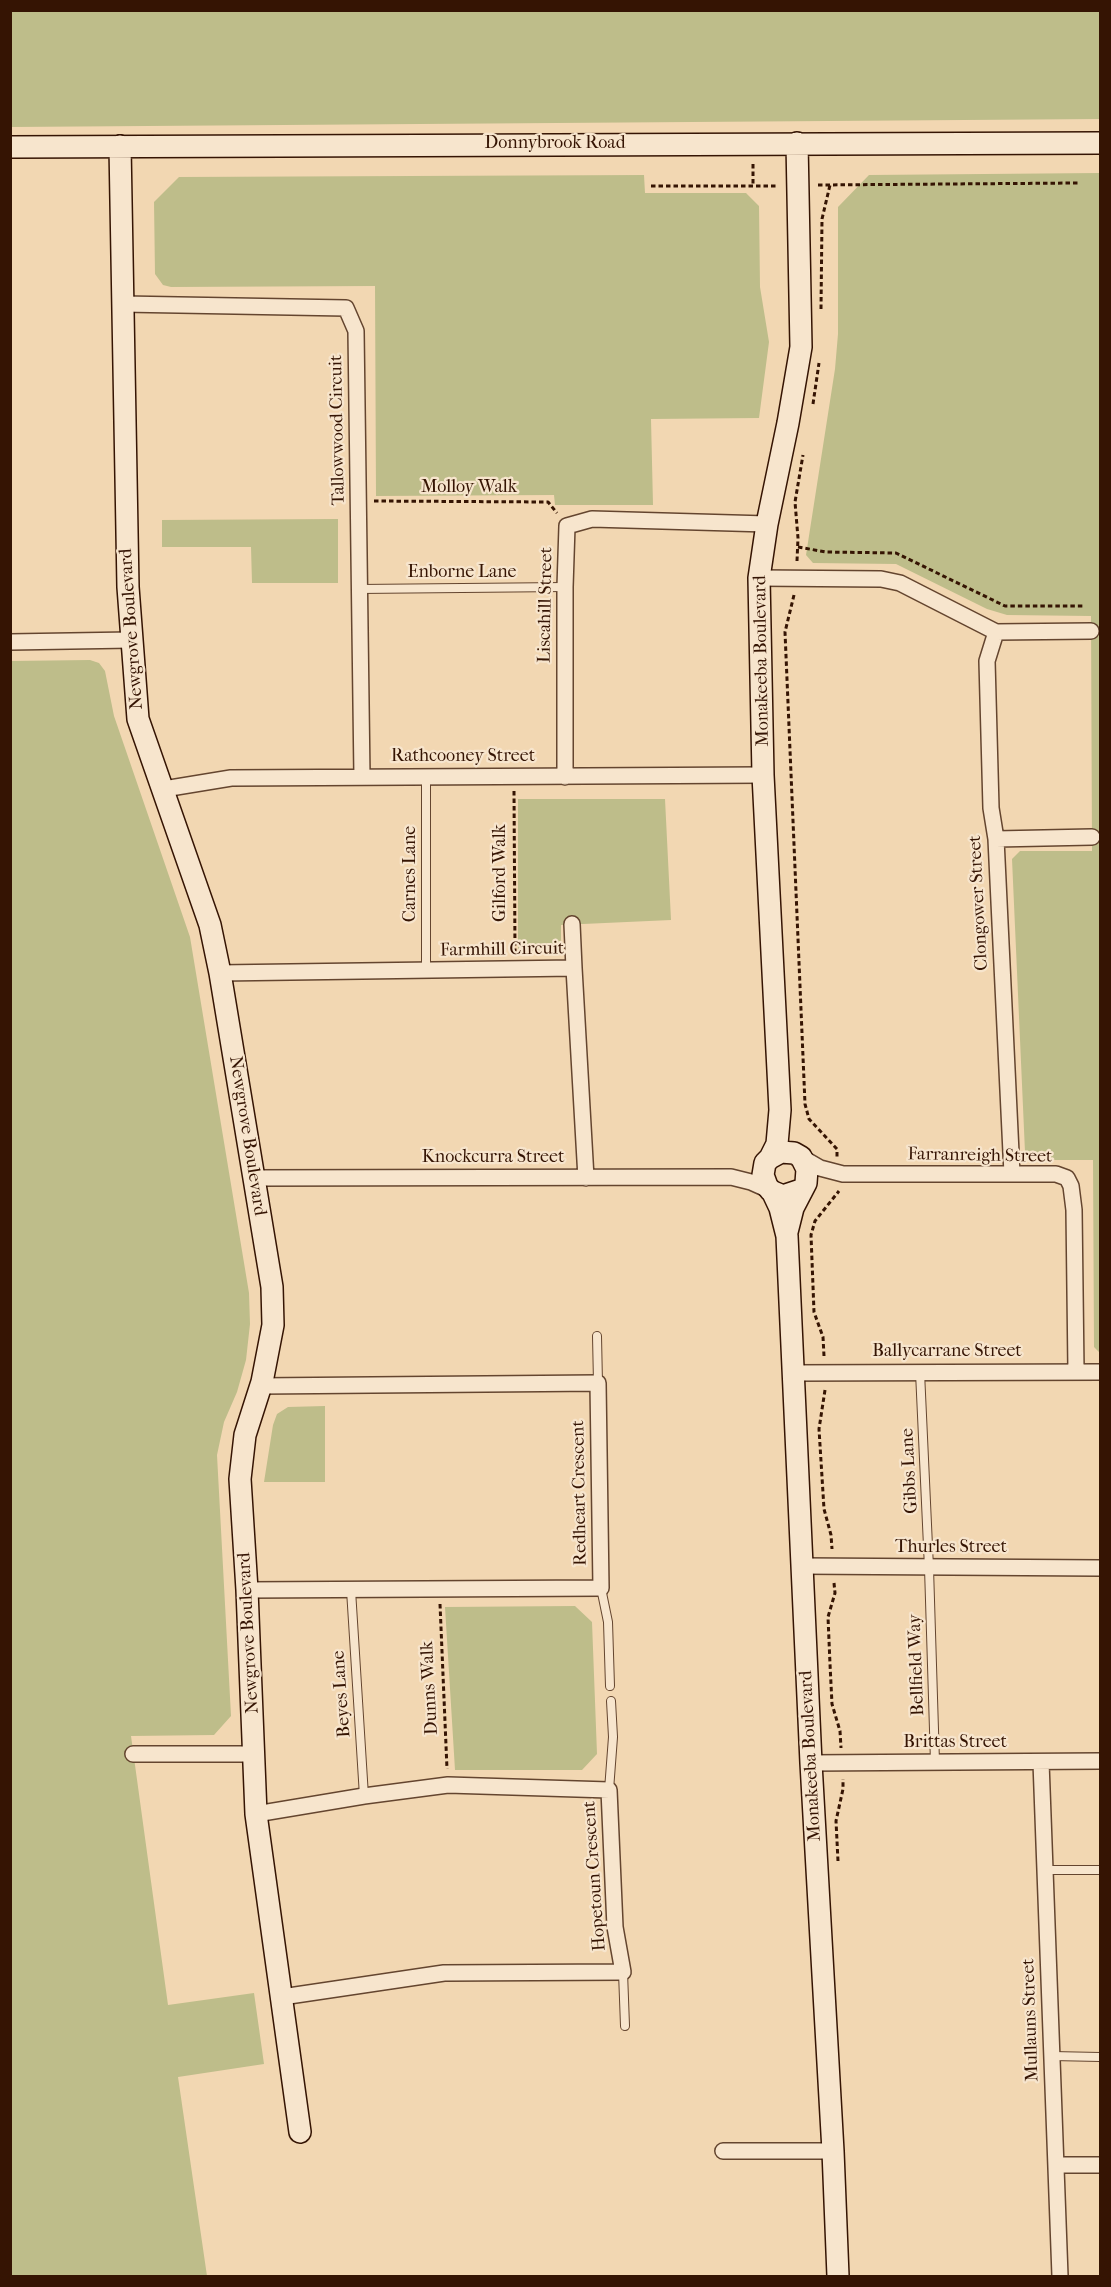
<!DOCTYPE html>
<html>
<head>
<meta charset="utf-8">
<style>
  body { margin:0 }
  #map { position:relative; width:1111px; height:2287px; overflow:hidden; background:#f2d7b2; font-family:"IM FELL French Canon",serif }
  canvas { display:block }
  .frame { position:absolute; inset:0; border:12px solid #351403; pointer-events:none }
</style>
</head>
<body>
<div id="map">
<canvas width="1111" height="2287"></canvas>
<div class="frame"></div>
</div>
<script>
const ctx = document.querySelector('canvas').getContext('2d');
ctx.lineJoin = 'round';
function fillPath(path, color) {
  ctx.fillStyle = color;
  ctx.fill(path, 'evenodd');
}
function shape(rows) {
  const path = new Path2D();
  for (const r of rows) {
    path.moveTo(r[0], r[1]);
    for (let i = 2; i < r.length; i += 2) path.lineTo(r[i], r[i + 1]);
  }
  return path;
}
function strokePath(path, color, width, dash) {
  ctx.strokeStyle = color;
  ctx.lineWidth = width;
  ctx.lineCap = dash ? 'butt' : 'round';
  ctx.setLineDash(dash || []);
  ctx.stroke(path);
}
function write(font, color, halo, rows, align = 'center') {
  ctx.font = font + ' "IM FELL French Canon",serif';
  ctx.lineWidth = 4.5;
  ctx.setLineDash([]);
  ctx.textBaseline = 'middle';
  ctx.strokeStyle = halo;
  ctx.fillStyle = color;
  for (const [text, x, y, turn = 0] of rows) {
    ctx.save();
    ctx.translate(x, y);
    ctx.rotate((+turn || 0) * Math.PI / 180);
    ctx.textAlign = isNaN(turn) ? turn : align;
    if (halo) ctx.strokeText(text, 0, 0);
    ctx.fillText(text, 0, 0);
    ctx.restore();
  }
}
const green = shape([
  [10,11,1100,11,1100,119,11,127],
  [1100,173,1100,1353,1094,1347,1093,1160,1033,1160,1025,1152,1012,859,1020,851,1092,851,1091,616,1007,615,987,609,896,564,813,563,806,555,835,369,838,334,838,207,869,175],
  [644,175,645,193,746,193,759,206,760,287,769,342,759,418,651,419,653,505,555,505,554,495,376,496,375,286,171,287,163,285,155,274,154,202,179,177],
  [338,519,338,583,252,583,251,547,162,547,162,520],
  [90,660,99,663,105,671,114,716,190,937,249,1293,250,1324,246,1360,237,1392,224,1422,217,1455,231,1716,214,1735,131,1736,168,2005,254,1993,264,2064,178,2077,207,2276,11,2276,10,661],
  [518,799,665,799,671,920,561,925,561,942,554,951,518,951],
  [325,1406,325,1482,264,1482,273,1425,277,1414,288,1407],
  [575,1606,592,1622,597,1754,582,1770,455,1770,445,1607]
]);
const path = shape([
  [753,164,753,186],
  [818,185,1078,183],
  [651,186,778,186],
  [821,309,822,219,830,185],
  [813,404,819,363],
  [374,501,548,502,557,513],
  [798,547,826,552,896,553,1005,606,1084,606],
  [797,561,798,538,795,502,803,455],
  [794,595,785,632,805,1104,809,1119,837,1149,837,1157],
  [514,791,515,952],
  [824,1356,823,1337,814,1312,811,1235,815,1221,839,1191],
  [825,1390,819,1429,824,1509,831,1535,832,1549],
  [834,1583,835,1593,828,1617,830,1664,832,1704,840,1731,841,1748],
  [440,1604,447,1769],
  [838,1861,836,1821,843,1789,843,1779]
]);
const lane = shape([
  [359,589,565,587],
  [426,777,426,970],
  [597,1336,598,1383],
  [920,1372,929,1568,935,1762],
  [601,1588,608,1622,610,1686],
  [351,1590,364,1796],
  [609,1790,613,1737,611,1701],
  [1045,1870,1100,1870],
  [623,1972,625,2026],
  [1052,2056,1100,2057]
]);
const street = shape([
  [123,304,346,308,356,331,362,777],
  [759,578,881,579,900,583,996,632,1091,631],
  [996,632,987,661,991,808,996,839,1012,1174],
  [10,642,131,640],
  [565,777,565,587,567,526,592,519,767,524],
  [164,789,231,778,763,775],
  [996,839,1092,837],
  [572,924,574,968],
  [220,973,574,968,586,1178],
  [801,1157,820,1168,843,1174,1056,1174,1067,1178,1071,1186,1074,1210,1076,1371],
  [254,1178,731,1177,751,1182,771,1191],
  [793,1373,1100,1372],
  [802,1566,1100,1568],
  [247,1590,601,1588,598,1383,260,1386],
  [133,1754,254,1754],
  [1041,1762,1060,2276],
  [811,1763,1100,1761],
  [256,1814,364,1796,448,1785,609,1790,615,1927,623,1972,444,1973,282,1997],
  [723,2151,833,2151],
  [1056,2165,1100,2165]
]);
const secondary = shape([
  [120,146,128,587,138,719,210,925,220,973,272,1287,273,1325,262,1382,245,1435,240,1479,247,1590,256,1814,300,2132],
  [10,147,1100,143],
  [770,1158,777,1144,780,1110,763,775,759,578,767,524,788,423,801,347,797,143],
  [772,1191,780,1208,787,1236,811,1763,833,2151,838,2276],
  [787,1232,793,1208,806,1183,807,1169,801,1157,794,1153,781,1152,770,1158,765,1163,763,1175,767,1186,771,1191,783,1196,801,1190]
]);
const streetNames = [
  ["Donnybrook Road",555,144],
  ["Tallowwood Circuit",338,430,-91],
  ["Molloy Walk",469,488],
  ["Enborne Lane",462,573],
  ["Liscahill Street",546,605,-89],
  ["Newgrove Boulevard",132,629,-94],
  ["Monakeeba Boulevard",762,661,-91],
  ["Rathcooney Street",463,757],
  ["Gilford Walk",501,873,-90],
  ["Carnes Lane",411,874,-90],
  ["Clongower Street",979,903,-93],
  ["Farmhill Circuit",502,950,-1],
  ["Newgrove Boulevard",247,1136,81],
  ["Farranreigh Street",980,1156,1],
  ["Knockcurra Street",493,1158],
  ["Ballycarrane Street",947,1352],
  ["Gibbs Lane",910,1471,-93],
  ["Redheart Crescent",580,1493,-91],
  ["Thurles Street",951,1548],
  ["Newgrove Boulevard",249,1633,-93],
  ["Bellfield Way",917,1665,-92],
  ["Dunns Walk",430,1688,-93],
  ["Beyes Lane",342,1694,-94],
  ["Brittas Street",955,1743],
  ["Monakeeba Boulevard",811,1756,-93],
  ["Hopetoun Crescent",595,1876,-94],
  ["Mullauns Street",1031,2020,-92]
];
fillPath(green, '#bebd8a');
strokePath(lane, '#64452f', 10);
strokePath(street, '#64452f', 18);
strokePath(secondary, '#351403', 24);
strokePath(path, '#351403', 3, [4.5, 3]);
strokePath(lane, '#f7e5cd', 8);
strokePath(street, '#f7e5cd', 15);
strokePath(secondary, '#f7e5cd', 21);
write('18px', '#351403', '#f7e5cd', streetNames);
</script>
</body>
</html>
